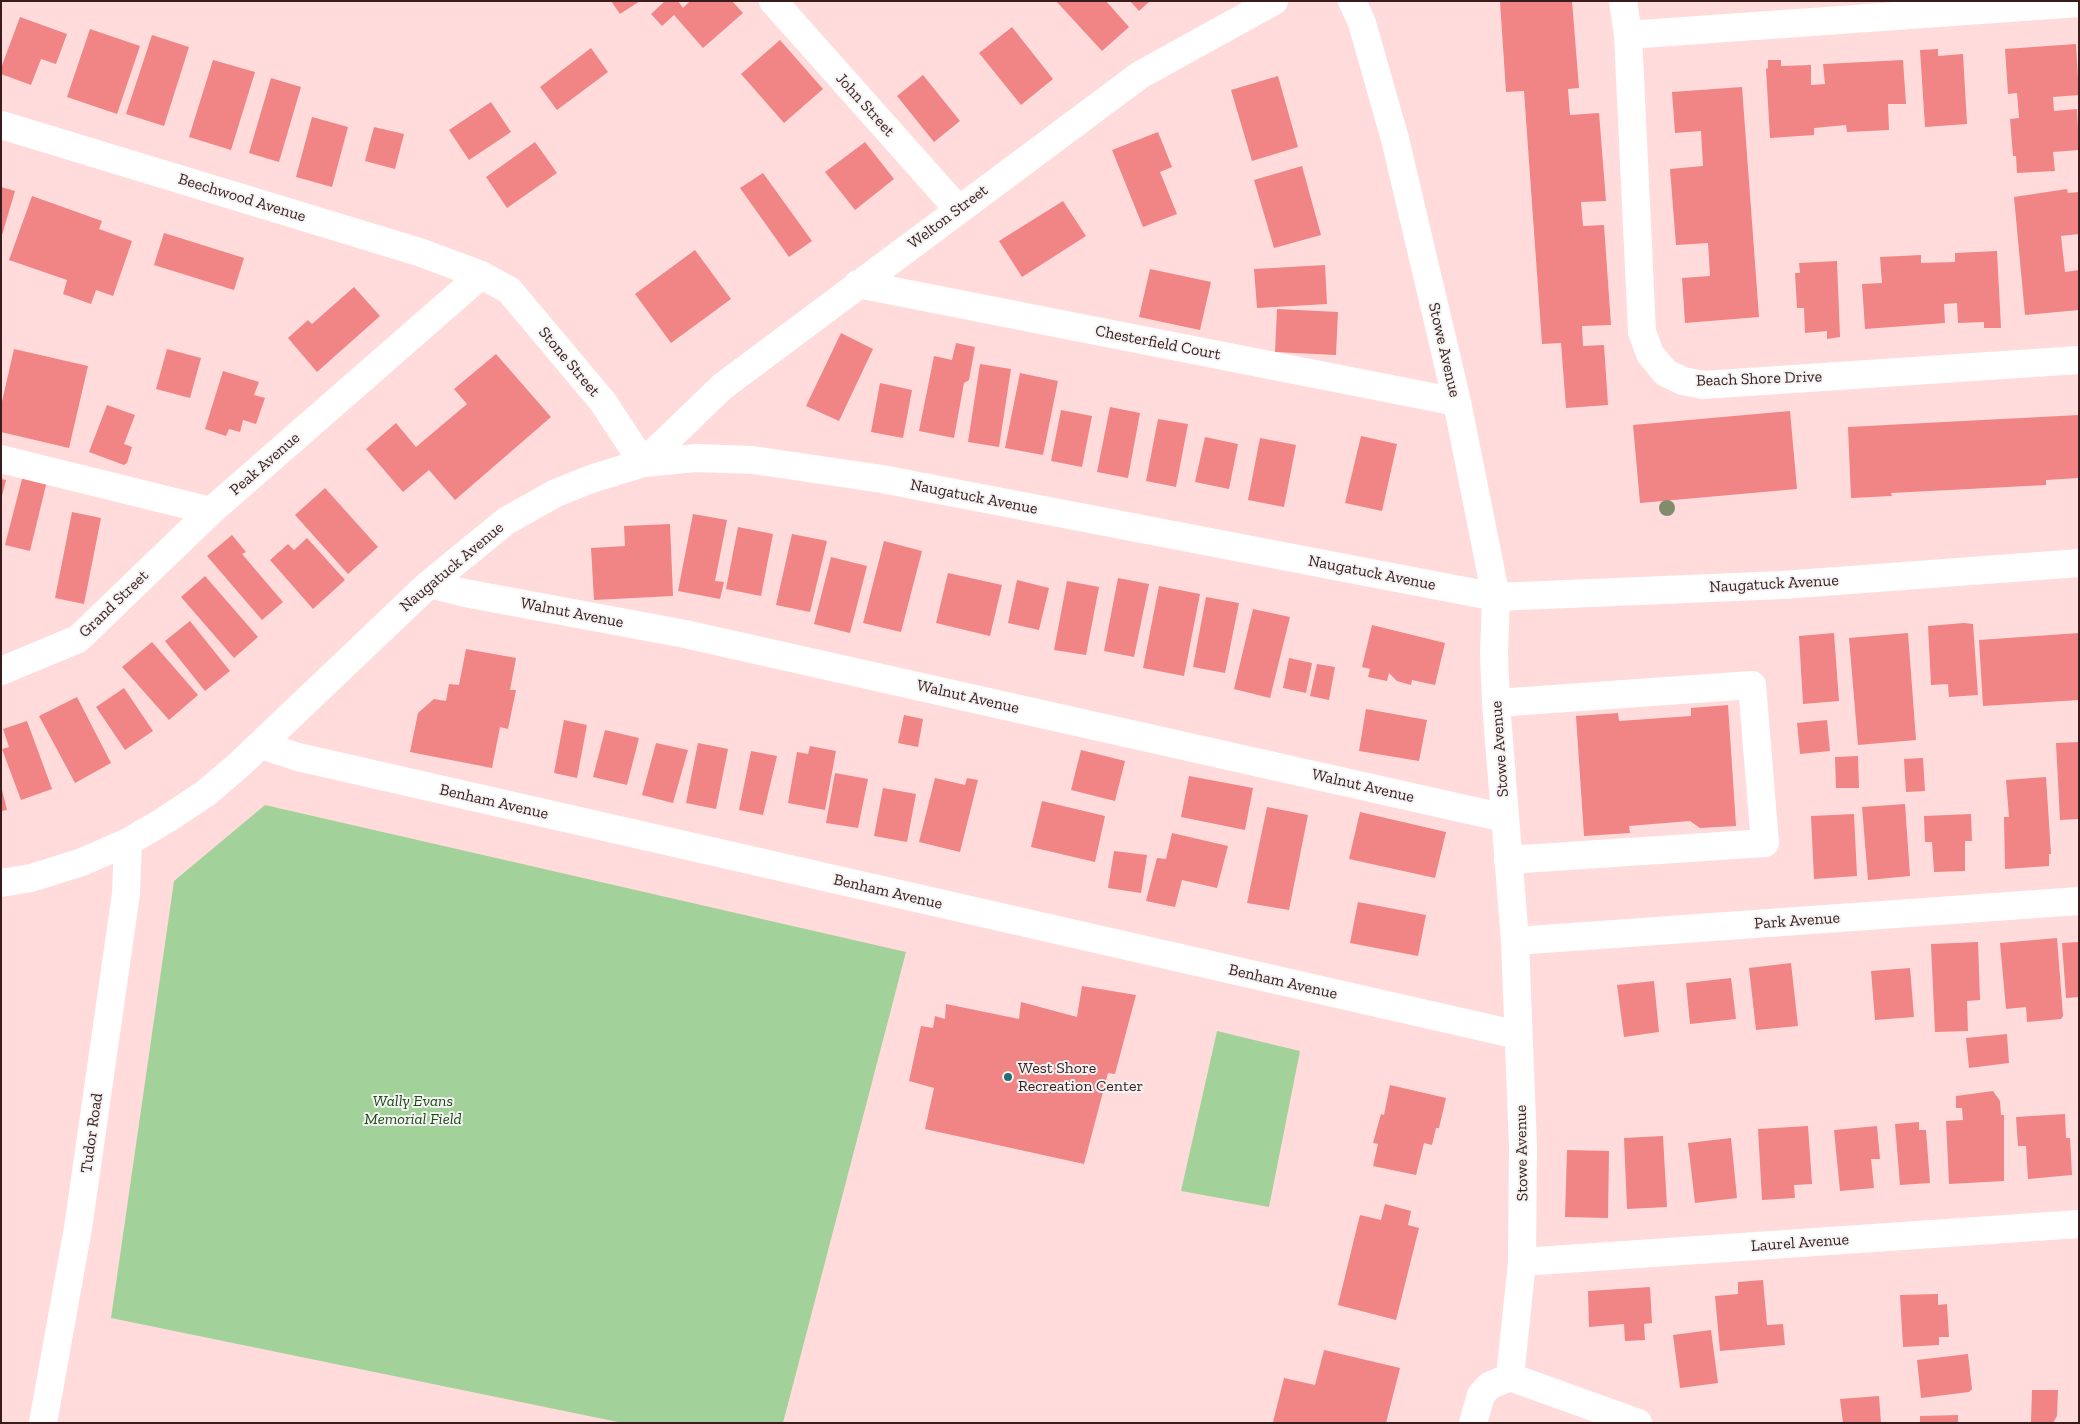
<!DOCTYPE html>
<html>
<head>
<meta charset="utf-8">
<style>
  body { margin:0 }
  #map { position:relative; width:2080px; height:1424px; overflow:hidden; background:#ffdcdb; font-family:"Zilla Slab",serif }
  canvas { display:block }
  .frame { position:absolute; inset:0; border:2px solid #3b1c1c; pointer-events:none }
</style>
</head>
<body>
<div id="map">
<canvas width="2080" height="1424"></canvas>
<div class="frame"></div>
</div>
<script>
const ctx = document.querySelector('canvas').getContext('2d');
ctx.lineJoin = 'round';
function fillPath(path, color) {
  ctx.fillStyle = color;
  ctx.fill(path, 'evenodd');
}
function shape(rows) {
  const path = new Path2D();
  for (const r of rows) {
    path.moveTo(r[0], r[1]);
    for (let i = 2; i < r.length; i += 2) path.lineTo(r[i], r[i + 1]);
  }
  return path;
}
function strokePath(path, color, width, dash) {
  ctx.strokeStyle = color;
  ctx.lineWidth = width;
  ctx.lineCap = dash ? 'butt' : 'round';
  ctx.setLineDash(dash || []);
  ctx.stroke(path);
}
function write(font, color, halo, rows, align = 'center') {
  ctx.font = font + ' "Zilla Slab",serif';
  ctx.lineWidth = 4;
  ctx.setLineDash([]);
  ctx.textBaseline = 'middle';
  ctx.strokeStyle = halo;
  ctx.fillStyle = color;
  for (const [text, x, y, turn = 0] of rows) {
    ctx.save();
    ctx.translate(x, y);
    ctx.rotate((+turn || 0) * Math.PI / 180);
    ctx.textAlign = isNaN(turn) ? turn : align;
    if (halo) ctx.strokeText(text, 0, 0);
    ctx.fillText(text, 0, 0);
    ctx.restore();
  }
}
const green = shape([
  [265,805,906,952,783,1423,623,1423,111,1318,174,881],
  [1217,1031,1300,1051,1269,1207,1181,1191]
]);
const building = shape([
  [611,1,640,1,620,14],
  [665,1,678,1,683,8,690,1,732,1,743,13,703,48,674,15,662,26,651,14],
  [1056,1,1106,1,1129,27,1102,51],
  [1130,1,1150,1,1139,11],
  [1500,1,1572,1,1579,88,1568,89,1570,115,1599,113,1606,201,1581,202,1583,226,1604,225,1611,325,1582,326,1583,346,1604,345,1608,405,1566,408,1561,343,1542,344,1524,91,1506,92],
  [20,17,67,34,56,64,41,59,31,85,1,74,1,68],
  [1012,27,1053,79,1021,105,979,53],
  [90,29,140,46,117,114,67,97],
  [152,35,189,47,164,126,126,114],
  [780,40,823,89,784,123,741,74],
  [2076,44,2079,95,2053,97,2054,111,2077,109,2079,150,2053,152,2055,171,2017,173,2016,156,2013,156,2010,119,2019,118,2017,93,2008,94,2005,49],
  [591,48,608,72,557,110,540,87],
  [1938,49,1938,56,1963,54,1967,124,1925,127,1920,50],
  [213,60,255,72,231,150,189,137],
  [1768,60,1781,60,1781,66,1811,65,1811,85,1825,84,1823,64,1903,60,1906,104,1888,104,1889,130,1847,132,1846,125,1814,128,1814,135,1770,138,1766,69,1768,68],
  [923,75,960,121,934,142,897,96],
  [1278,76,1298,147,1252,161,1231,90],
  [271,78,301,87,279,162,249,153],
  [1742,87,1759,317,1685,323,1682,278,1710,276,1708,243,1676,245,1670,169,1703,166,1701,131,1675,133,1672,92],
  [491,102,511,132,469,160,449,130],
  [312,117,348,127,332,187,296,177],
  [374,127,404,134,395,169,365,161],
  [1158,132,1172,167,1160,172,1177,214,1143,227,1112,150],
  [535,142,557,173,507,208,486,177],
  [865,142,894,179,855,210,825,172],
  [1302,166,1321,235,1274,248,1254,180],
  [763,173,812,241,789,257,740,188],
  [1,187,15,191,2,235,1,235],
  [2067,189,2068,193,2079,192,2079,234,2061,236,2065,272,2079,270,2079,310,2025,315,2014,197],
  [32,196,102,221,99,229,132,241,113,296,96,290,91,304,63,294,67,280,9,260],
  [1063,201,1086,236,1022,277,999,241],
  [164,233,244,258,234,290,154,265],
  [695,250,731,299,671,343,635,294],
  [1997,251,2001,328,1984,328,1984,322,1958,323,1957,303,1944,304,1945,323,1865,329,1862,284,1882,283,1880,257,1921,255,1921,263,1955,262,1955,253],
  [1837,261,1840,337,1827,339,1827,331,1805,333,1804,308,1797,308,1795,273,1800,273,1799,263],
  [1325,265,1327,304,1257,308,1254,269],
  [1150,269,1211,282,1200,330,1139,317],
  [354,287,380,316,317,372,288,338,308,320,312,324],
  [1277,309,1338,312,1336,355,1275,352],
  [841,333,873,349,839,421,806,406],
  [956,343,975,347,969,380,964,383,954,438,919,431,934,356,952,360],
  [14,349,88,366,69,448,1,432,1,406],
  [167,349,201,358,190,398,156,389],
  [496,354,551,417,455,500,429,470,403,492,366,449,396,423,416,447,467,404,454,389],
  [980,364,1011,369,999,447,968,442],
  [223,371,259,382,254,395,265,398,256,424,243,420,240,432,229,429,226,436,205,429],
  [1020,373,1058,381,1043,455,1005,448],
  [880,383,912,390,903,438,871,432],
  [107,405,135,415,124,444,132,447,127,463,124,465,89,452],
  [1110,407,1140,413,1128,478,1097,472],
  [1061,410,1092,416,1082,467,1051,461],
  [1790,411,1797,489,1640,503,1633,425],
  [2079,415,2079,478,2046,480,2046,485,1891,493,1892,496,1851,498,1848,427],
  [1158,419,1188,424,1176,487,1146,481],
  [1361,436,1397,444,1382,511,1345,503],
  [1205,437,1238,444,1229,489,1195,482],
  [1260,438,1296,445,1284,507,1248,500],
  [23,475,47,481,30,551,5,545],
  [1,479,6,480,2,496,1,496],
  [325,488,378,547,348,574,295,515],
  [72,512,101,518,84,604,55,598],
  [693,514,727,520,715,581,724,582,720,599,678,591],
  [670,524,673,596,594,600,591,548,625,546,624,526],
  [738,527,773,534,761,596,726,589],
  [792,534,827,541,810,612,776,605],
  [232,535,246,552,242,554,283,602,262,620,207,556],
  [307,538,345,580,313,609,270,560,288,544,294,550],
  [884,541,922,551,901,632,863,623],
  [831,557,867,566,850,633,814,624],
  [948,573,1002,585,990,636,936,623],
  [205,576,258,637,234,658,181,597],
  [1118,578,1149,584,1134,657,1104,651],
  [1017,580,1049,588,1039,630,1008,623],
  [1067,581,1099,587,1086,655,1054,650],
  [1159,586,1200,594,1184,676,1143,668],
  [1206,597,1239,603,1225,673,1193,667],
  [1253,609,1290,617,1270,698,1234,689],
  [190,621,230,671,205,691,165,641],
  [1964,623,1973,624,1978,695,1949,697,1948,684,1931,685,1928,626],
  [1372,625,1445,643,1435,685,1412,680,1411,685,1397,681,1389,673,1387,681,1368,677,1370,669,1362,667],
  [1834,633,1839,701,1803,704,1799,636],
  [1908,633,1916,740,1858,745,1849,638],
  [2079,633,2079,700,1983,706,1979,640],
  [152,642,198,695,169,720,122,667],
  [466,649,516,658,510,690,516,690,508,729,500,727,492,768,410,752,418,713,434,699,446,701,449,684,459,685],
  [1289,658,1312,663,1306,693,1283,688],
  [1317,664,1335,667,1329,700,1310,696],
  [124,688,153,731,125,750,96,707],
  [77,697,111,763,75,783,39,716],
  [1728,705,1736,826,1700,828,1690,821,1629,826,1630,833,1584,836,1576,716,1618,713,1619,721,1691,716,1691,708],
  [1366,709,1427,720,1419,761,1359,751],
  [904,715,923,719,918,747,898,743],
  [564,720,587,725,577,778,554,773],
  [1827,720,1830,751,1800,754,1797,723],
  [27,721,52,789,21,800,2,749,9,747,3,729],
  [605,730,639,738,627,785,593,777],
  [2079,742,2079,819,2060,820,2056,743],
  [656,743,688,750,673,803,642,795],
  [698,743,728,749,716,809,686,803],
  [810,746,836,751,825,810,788,803,797,752,808,754],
  [1081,750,1125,761,1115,801,1071,790],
  [751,751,777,756,763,815,739,810],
  [1858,756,1859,788,1836,788,1835,757],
  [1923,758,1925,791,1906,792,1904,759],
  [835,773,868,779,858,828,826,823],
  [1189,776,1253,788,1245,830,1181,817],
  [2046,777,2051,854,2049,854,2049,866,2005,869,2004,817,2009,817,2006,780],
  [935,778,965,785,967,778,978,780,960,852,919,842],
  [1,786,7,810,1,811],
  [883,788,916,794,907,842,874,836],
  [1042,801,1105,816,1095,862,1031,847],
  [1905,804,1910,876,1868,880,1862,807],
  [1267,807,1308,815,1289,910,1247,903],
  [1360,812,1446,832,1435,878,1349,859],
  [1854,814,1857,876,1814,879,1811,816],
  [1971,814,1972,841,1965,841,1965,871,1934,872,1932,842,1925,842,1924,816],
  [1172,833,1228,846,1217,888,1182,880,1175,907,1146,901,1157,858,1166,859],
  [1114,851,1147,855,1141,893,1108,888],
  [1358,902,1426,915,1418,956,1350,943],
  [2057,938,2063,1016,2061,1019,2027,1022,2026,1007,2006,1009,2000,943],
  [1978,942,1980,1000,1967,1001,1968,1031,1935,1032,1931,944],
  [2079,942,2079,997,2066,998,2062,943],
  [1791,963,1798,1026,1756,1030,1749,968],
  [1910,968,1914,1017,1875,1020,1871,971],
  [1731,978,1736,1019,1690,1024,1686,983],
  [1654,981,1659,1032,1624,1037,1617,985],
  [1082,986,1136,995,1115,1074,1108,1073,1084,1164,925,1129,934,1088,909,1081,921,1026,933,1028,935,1016,945,1019,946,1004,1019,1019,1021,1002,1077,1017],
  [2007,1034,2009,1063,1969,1068,1966,1038],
  [1390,1085,1446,1098,1439,1128,1436,1128,1432,1145,1424,1143,1416,1175,1373,1166,1378,1144,1373,1143,1381,1114,1384,1115],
  [1993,1091,2000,1101,2001,1115,2004,1115,2004,1181,1949,1184,1946,1121,1963,1120,1962,1108,1956,1108,1956,1096],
  [2065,1114,2066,1138,2070,1138,2072,1175,2028,1179,2026,1146,2018,1146,2016,1117],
  [1919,1122,1919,1130,1926,1130,1930,1183,1900,1185,1895,1124],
  [1808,1126,1812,1184,1794,1185,1795,1198,1762,1200,1758,1129],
  [1877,1126,1880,1159,1871,1159,1874,1188,1840,1191,1834,1130],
  [1663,1136,1667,1207,1627,1209,1624,1138],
  [1731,1138,1737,1198,1695,1203,1688,1143],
  [1567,1150,1609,1151,1608,1218,1565,1217],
  [1385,1204,1411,1211,1408,1225,1419,1228,1396,1320,1338,1305,1360,1215,1381,1220],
  [1763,1280,1767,1325,1783,1324,1785,1345,1720,1351,1715,1296,1738,1294,1738,1282],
  [1650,1287,1652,1323,1644,1324,1645,1340,1625,1341,1624,1324,1589,1327,1588,1291],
  [1938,1294,1938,1305,1947,1304,1949,1337,1939,1337,1939,1345,1903,1347,1900,1295],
  [1711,1330,1718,1383,1680,1388,1673,1335],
  [1324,1350,1400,1368,1386,1423,1273,1422,1284,1378,1315,1385],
  [1968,1354,1972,1389,1969,1392,1921,1398,1917,1360],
  [2032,1390,2058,1390,2057,1416,2053,1423,2031,1422],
  [1879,1396,1881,1423,1843,1423,1840,1399],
  [1958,1415,1958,1423,1920,1423,1920,1416]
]);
const minor = shape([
  [773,1,958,209],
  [1352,1,1362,23,1395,139,1457,402,1496,597,1494,655,1496,703,1515,941,1523,1147,1522,1262,1510,1377],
  [1623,1,1628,35,1642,332,1650,354,1666,373,1683,381,1703,385,2079,360],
  [1628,35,2079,3],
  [1,125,419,252,481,275,509,290,603,402,643,463],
  [858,284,1457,402],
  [1,459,211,511],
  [643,463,723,386,1140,75,1274,1],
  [429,584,465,593,685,634,1505,818],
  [1,671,78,639,211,511,481,275],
  [1496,703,1752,685,1765,843,1508,860],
  [261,745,298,757,1518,1035],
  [1,883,31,878,82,862,128,842,167,819,206,793,241,763,429,584,506,521,556,493,591,479,643,463,696,458,753,460,882,479,1496,597,1783,585,2079,563],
  [1515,941,2079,901],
  [1522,1262,2079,1224],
  [1510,1377,1638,1423],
  [43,1423,78,1228,126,894,128,842],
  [1473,1423,1481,1395,1489,1386,1510,1377]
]);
const trees = [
  [1667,508]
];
const markers = [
  [1008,1077,5,"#246f73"]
];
const streetNames = [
  ["John Street",865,105,48],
  ["Beechwood Avenue",242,198,17],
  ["Welton Street",948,217,-37],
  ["Chesterfield Court",1158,343,11],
  ["Stowe Avenue",1444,350,77],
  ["Stone Street",569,362,50],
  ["Beach Shore Drive",1759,379,-2],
  ["Peak Avenue",265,464,-41],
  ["Naugatuck Avenue",974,497,11],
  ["Naugatuck Avenue",452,567,-40],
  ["Naugatuck Avenue",1372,573,11],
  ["Naugatuck Avenue",1774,584,-3],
  ["Grand Street",114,604,-44],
  ["Walnut Avenue",572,613,11],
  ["Walnut Avenue",968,697,13],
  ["Stowe Avenue",1500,749,-94],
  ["Walnut Avenue",1363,786,13],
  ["Benham Avenue",494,802,13],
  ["Benham Avenue",888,892,13],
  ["Park Avenue",1797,921,-4],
  ["Benham Avenue",1283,982,13],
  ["Tudor Road",92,1133,-82],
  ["Stowe Avenue",1522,1153,-91],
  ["Laurel Avenue",1800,1243,-4]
];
const poiNames = [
  ["West Shore",1018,1068],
  ["Recreation Center",1018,1086]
];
const parkNames = [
  ["Wally Evans",413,1101],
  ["Memorial Field",413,1119]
];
fillPath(green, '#a3d19a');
fillPath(building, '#f18485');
strokePath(minor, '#fff', 28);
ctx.fillStyle = '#828b6c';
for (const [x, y] of trees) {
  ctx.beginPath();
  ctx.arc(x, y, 8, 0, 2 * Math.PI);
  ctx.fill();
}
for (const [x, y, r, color] of markers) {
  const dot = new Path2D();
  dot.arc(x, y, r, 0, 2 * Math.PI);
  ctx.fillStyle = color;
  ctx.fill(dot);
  strokePath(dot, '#f3f3f3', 2);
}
write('16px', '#3b1c1c', '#f3f3f3', streetNames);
write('16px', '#3b1c1c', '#f3f3f3', poiNames, 'left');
write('italic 16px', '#1c4912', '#f3f3f3', parkNames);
</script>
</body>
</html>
